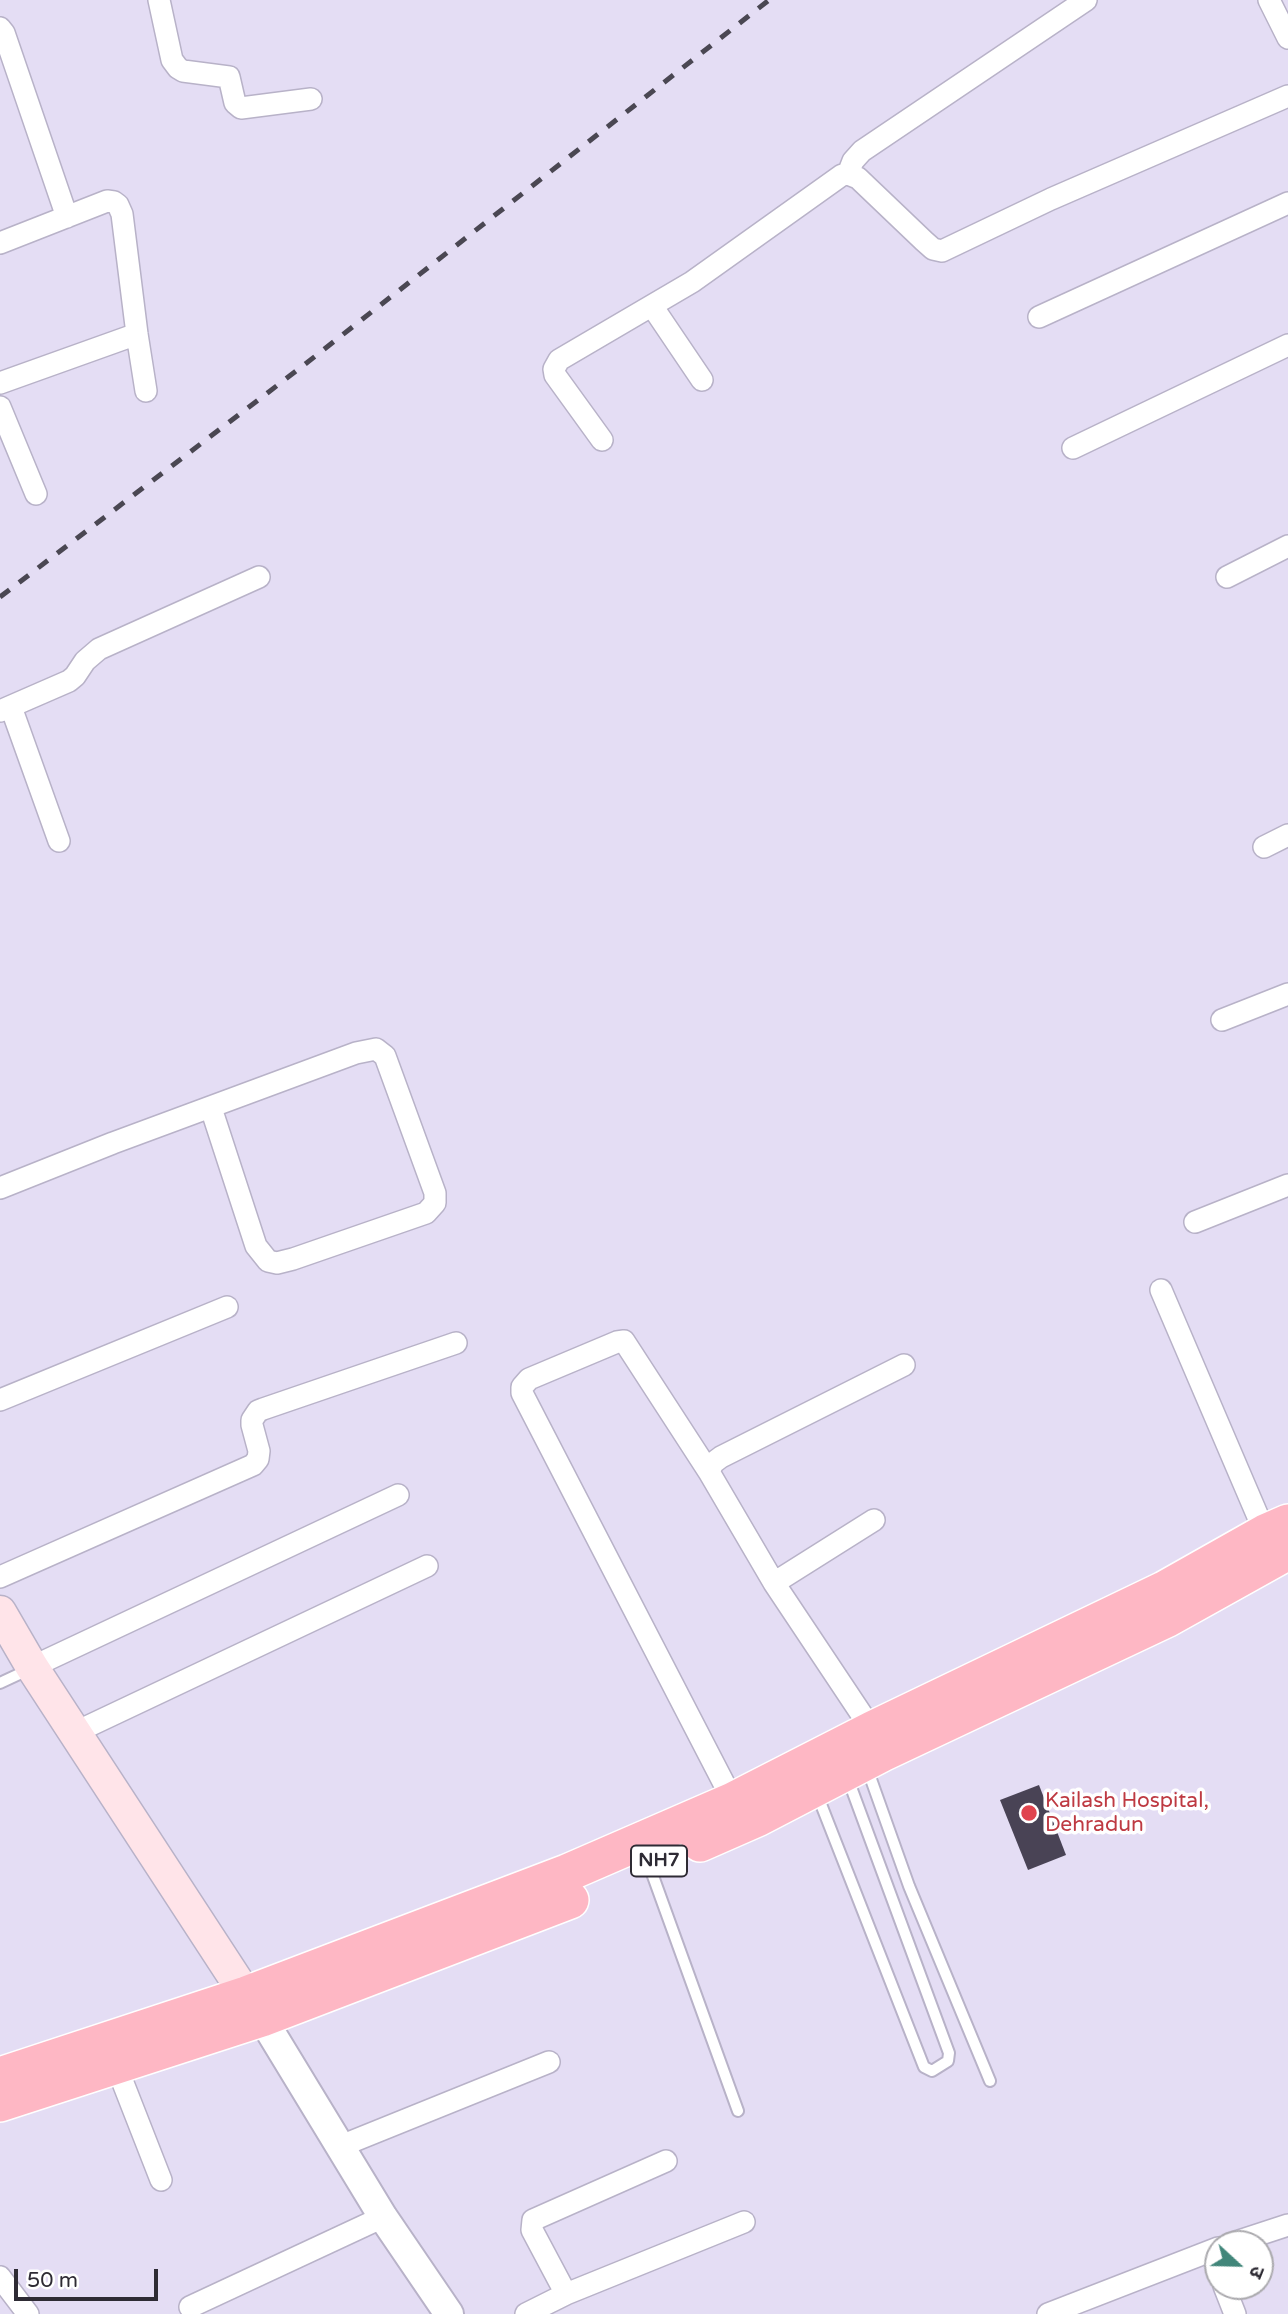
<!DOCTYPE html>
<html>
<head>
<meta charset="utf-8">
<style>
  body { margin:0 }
  #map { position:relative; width:1288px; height:2314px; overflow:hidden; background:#e4ddf4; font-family:"Varela Round","Noto Sans Devanagari",sans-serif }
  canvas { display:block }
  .north { position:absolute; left:1204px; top:2230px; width:70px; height:70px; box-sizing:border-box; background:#fff; border:2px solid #abaaae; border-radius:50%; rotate:112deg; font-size:19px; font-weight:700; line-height:28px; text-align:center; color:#2e2b34 }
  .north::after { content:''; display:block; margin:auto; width:24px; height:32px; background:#41867a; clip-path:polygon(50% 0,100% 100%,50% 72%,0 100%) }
  .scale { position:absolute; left:14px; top:2269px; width:144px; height:32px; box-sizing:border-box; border:4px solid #2e2b34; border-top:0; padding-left:9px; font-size:21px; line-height:24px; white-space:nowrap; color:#2e2b34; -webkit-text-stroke:5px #fff; paint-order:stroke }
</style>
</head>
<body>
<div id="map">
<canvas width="1288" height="2314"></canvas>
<div class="north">उ</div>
<div class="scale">50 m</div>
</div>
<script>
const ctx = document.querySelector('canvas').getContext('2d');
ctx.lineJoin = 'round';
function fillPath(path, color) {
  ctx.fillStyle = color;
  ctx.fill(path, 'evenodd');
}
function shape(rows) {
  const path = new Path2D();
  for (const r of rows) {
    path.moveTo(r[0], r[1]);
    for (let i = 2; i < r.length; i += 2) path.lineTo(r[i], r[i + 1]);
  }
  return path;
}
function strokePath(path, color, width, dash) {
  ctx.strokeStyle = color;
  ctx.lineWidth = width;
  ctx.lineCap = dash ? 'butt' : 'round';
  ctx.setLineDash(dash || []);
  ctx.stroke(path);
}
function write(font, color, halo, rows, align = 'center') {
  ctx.font = font + ' "Varela Round",sans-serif';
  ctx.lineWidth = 7;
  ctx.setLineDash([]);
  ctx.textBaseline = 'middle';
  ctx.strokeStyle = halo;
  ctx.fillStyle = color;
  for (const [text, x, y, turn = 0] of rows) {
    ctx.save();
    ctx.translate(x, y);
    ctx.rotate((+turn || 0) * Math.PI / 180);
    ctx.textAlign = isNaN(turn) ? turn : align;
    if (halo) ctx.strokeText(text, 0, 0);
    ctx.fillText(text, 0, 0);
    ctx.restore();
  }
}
const building = shape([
  [1039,1785,1066,1855,1028,1870,1000,1800]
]);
const service = shape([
  [0,1683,30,1669],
  [867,1768,909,1886,990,2081],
  [817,1794,924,2067,932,2071,948,2061,949,2053,848,1779],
  [649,1865,738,2111]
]);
const minor = shape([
  [159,0,172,60,178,68,183,71,229,77,235,103,241,108,311,99],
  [1269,0,1288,38],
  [0,28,4,33,67,217],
  [848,174,853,161,862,151,1086,0],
  [0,243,107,201,114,202,118,205,122,214,137,334,146,391],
  [652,306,702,380],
  [1039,317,1288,203],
  [0,383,137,334],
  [0,407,36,494],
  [602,440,555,375,554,369,559,360,692,282,842,175,848,174,858,178,924,241,933,249,942,251,1051,199,1288,96],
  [1073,448,1288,345],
  [1227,577,1288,546],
  [11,707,59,841],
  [0,711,69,681,75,676,85,661,99,649,259,577],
  [1264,847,1288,835],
  [1222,1020,1288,994],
  [0,1188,113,1143,356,1053,376,1049,385,1056,435,1193,435,1203,426,1213,293,1259,277,1263,268,1261,256,1246,211,1108],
  [1195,1222,1288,1185],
  [1161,1290,1265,1533],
  [0,1400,227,1307],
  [709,1472,624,1341,617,1342,529,1379,522,1387,522,1393,733,1801],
  [0,1577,253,1465,258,1459,259,1451,252,1425,252,1420,258,1411,263,1409,456,1343],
  [774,1583,874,1520],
  [32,1667,398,1495],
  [76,1732,427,1566],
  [876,1739,872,1730,774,1583,709,1472,713,1463,721,1457,904,1365],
  [116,2065,161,2180],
  [341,2146,549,2062],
  [1230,2244,1288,2225],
  [0,2277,28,2314],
  [1224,2286,1235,2314],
  [566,2294,532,2230,533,2220,666,2161],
  [190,2307,383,2217],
  [526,2314,566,2294,744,2222],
  [1048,2314,1218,2248]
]);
const tertiary = shape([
  [262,2018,383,2217,449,2314]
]);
const secondary = shape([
  [0,1612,32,1667,246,1995]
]);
const trunk = shape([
  [700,1843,757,1818,882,1753,1166,1619,1288,1551],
  [0,2076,246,1995,567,1873,733,1801,872,1730,1164,1590,1265,1533,1288,1523],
  [0,2103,262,2018,570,1900]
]);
const rail = shape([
  [0,597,304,365,769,0]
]);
const markers = [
  [1029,1813,9,"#e0444e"]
];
const shields = [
  [659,1861,56]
];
const shieldNames = [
  ["NH7",659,1861]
];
const healthNames = [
  ["Kailash Hospital,",1045,1801],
  ["Dehradun",1045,1825]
];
fillPath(building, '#494355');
strokePath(service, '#b8b2c8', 14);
strokePath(minor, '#b8b2c8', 24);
strokePath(tertiary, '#b8b2c8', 32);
strokePath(secondary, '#b8b2c8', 35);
strokePath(trunk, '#fff', 40);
strokePath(service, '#fff', 10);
strokePath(minor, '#fff', 21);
strokePath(tertiary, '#fff', 28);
strokePath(secondary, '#ffe4e9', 32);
strokePath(trunk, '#feb7c4', 37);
strokePath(rail, '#4a4752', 5, [12, 12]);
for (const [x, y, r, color] of markers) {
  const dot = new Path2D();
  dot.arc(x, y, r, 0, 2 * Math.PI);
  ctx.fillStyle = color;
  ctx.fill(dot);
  strokePath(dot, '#fff', 2.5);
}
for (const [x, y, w] of shields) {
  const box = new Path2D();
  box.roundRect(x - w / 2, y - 15.5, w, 31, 5);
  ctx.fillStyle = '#fff';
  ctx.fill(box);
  strokePath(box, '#2e2b34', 2);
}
write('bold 19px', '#2e2b34', null, shieldNames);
write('21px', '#be3a42', '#fff', healthNames, 'left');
</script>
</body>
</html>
